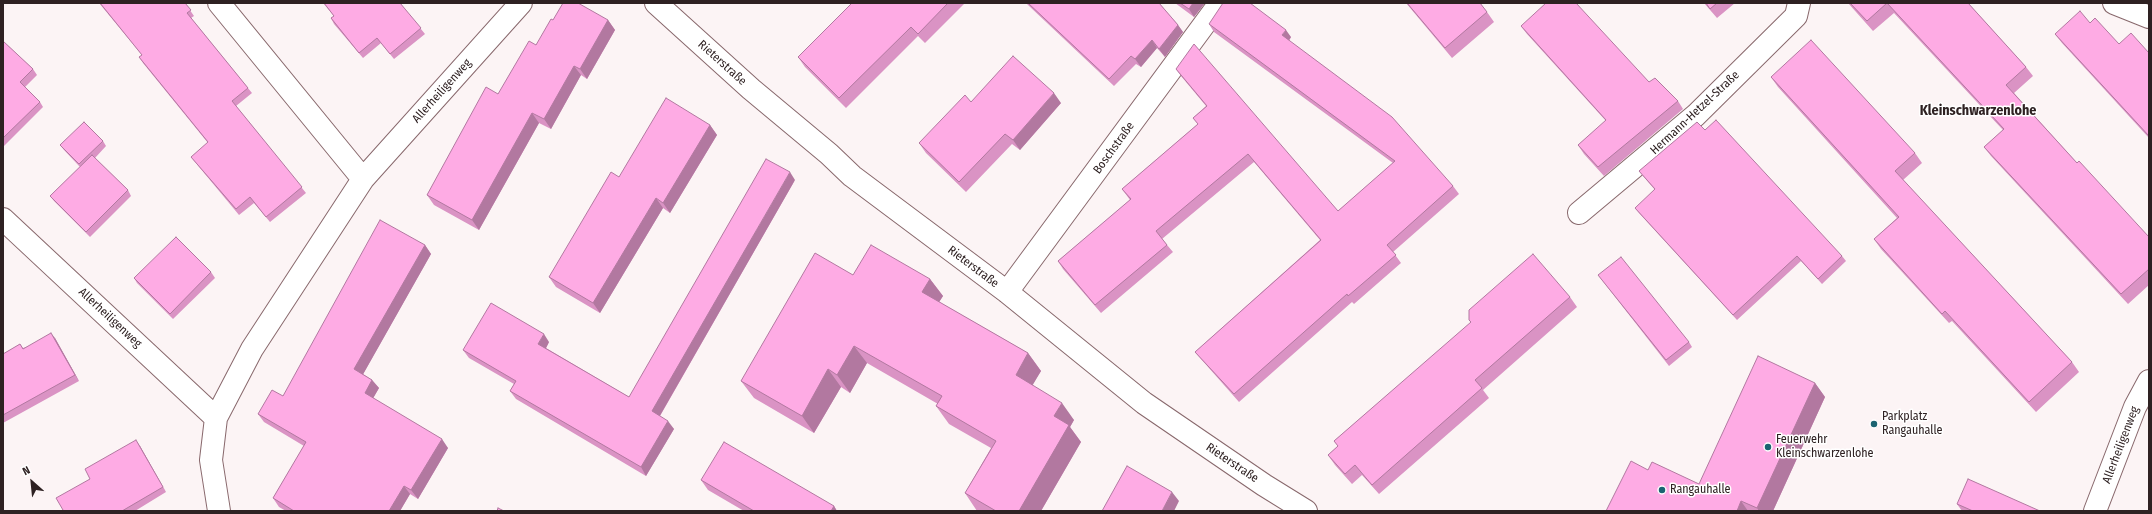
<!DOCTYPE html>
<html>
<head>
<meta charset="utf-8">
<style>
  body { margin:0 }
  #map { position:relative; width:2152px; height:514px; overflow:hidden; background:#fcf4f5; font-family:"Fira Sans Condensed",sans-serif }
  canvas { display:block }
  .frame { position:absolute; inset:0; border:4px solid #2e2122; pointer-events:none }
  .north { position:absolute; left:12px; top:462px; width:40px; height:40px; -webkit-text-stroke:3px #fff; paint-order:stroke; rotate:333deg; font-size:11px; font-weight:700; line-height:16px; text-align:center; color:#2e2122 }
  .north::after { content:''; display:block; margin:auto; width:14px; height:18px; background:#2e2122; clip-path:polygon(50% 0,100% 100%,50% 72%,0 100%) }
</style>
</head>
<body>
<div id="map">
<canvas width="2152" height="514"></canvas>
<div class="frame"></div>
<div class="north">N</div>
</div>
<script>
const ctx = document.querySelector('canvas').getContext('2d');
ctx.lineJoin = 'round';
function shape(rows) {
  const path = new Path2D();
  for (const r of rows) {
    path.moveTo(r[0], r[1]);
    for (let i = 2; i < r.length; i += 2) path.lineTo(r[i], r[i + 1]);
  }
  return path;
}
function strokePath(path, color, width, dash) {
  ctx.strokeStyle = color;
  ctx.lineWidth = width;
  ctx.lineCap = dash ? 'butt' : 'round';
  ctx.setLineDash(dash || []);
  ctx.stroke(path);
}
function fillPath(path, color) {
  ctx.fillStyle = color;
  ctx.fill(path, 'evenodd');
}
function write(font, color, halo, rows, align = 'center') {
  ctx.font = font + ' "Fira Sans Condensed",sans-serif';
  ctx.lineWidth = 3;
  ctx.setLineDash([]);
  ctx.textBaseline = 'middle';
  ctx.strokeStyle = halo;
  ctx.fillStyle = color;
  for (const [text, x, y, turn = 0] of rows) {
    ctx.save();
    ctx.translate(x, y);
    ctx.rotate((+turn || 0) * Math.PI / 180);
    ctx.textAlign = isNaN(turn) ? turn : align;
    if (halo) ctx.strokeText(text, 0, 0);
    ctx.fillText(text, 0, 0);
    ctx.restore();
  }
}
const minor = shape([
  [219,3,363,179],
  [656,3,751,89,829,154,852,176,1007,292,1144,403,1264,485,1306,511],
  [2114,3,2149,17],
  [1579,213,1696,115,1796,16,1799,3],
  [3,219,216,418],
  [1007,292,1220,3],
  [219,511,211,460,216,418,252,349,363,179,521,3],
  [2095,511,2135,407,2149,381]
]);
const wall = shape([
  [99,3,185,3,194,16,191,18,252,93,236,106,306,193,270,222,254,203,239,215,195,162,191,157,208,143,143,63,139,57,142,55],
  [323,3,400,3,425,34,394,59,381,43,363,58,334,24,331,18,334,16],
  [852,3,965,3,925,43,918,36,846,108,805,67,798,57],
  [1026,3,1159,3,1178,25,1183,32,1165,57,1157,48,1141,67,1136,64,1114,86,1028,5],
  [1175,3,1205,3,1194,17],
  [1406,3,1480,3,1487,12,1494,22,1452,58],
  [1704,3,1735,3,1717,18],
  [1848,3,1968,3,2026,67,2033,76,2014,93,2077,163,2149,237,2149,285,2128,304,1991,156,1984,147,2003,130,1894,13,1873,31],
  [553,20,608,20,615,30,587,79,581,75,551,129,539,123,479,230,434,205,427,195,498,94,536,45],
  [1209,24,1291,37,1289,41,1453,186,1459,194,1393,252,1401,263,1354,304,1352,302,1239,402,1201,359,1195,352,1320,240,1254,162,1162,239,1173,252,1101,313,1063,269,1058,261,1130,200,1122,189,1198,124,1193,118,1206,106,1181,76,1176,69,1338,211,1393,163,1214,32],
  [1521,26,1649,82,1678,101,1683,109,1604,176,1584,154,1578,145,1606,121,1527,34],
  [2055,34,2119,44,2149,53,2149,138,2062,43],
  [3,41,33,69,37,75,25,87,40,102,43,107,3,147],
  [1771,77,1915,153,1922,163,1903,180,2072,362,2079,372,2036,412,1952,321,1949,323,1881,249,1874,239,1897,218,1778,87],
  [971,102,1061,103,1020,150,1012,144,966,192,926,153,919,143],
  [710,125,717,135,670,213,663,208,600,313,556,287,549,277,619,177],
  [1705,130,1842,256,1846,261,1822,284,1801,261,1737,320,1639,213,1635,208,1655,190,1643,176,1639,171],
  [103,141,106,146,95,158,128,190,131,196,90,237,54,201,50,196,80,167,64,150,60,145],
  [795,180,660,416,674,429,646,476,516,399,510,391,514,384,469,358,463,350,549,342,546,348,629,397],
  [425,245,431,254,363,374,372,380,379,388,373,398,448,448,418,499,410,494,400,511,286,511,279,507,273,498,304,446,264,422,258,414,283,396],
  [211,272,215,278,173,319,137,283,134,278],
  [853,275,930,279,943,296,939,302,1028,353,1041,371,1032,385,1074,420,1070,427,1081,442,1041,511,977,511,965,493,991,448,949,424,936,406,938,404,867,363,850,393,841,387,814,433,754,398,741,381],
  [1598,275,1689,342,1692,347,1669,366],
  [1570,297,1577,307,1483,390,1489,398,1379,494,1362,475,1352,484,1335,465,1328,455,1338,446,1334,441,1471,323,1469,320],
  [55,338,79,381,3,423,3,354,20,344,23,348],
  [1815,383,1825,397,1773,511,1606,511,1648,470,1699,484],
  [140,446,166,492,135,511,61,511,63,510,90,479],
  [701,480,834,506,837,511,744,511,708,490],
  [1957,504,2040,511,1962,511]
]);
const shadedWall = shape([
  [1193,3,1205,3,1194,17,1189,9],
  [608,20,615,30,587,79,580,69],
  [1178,25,1183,32,1165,57,1159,49],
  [1286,30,1291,37,1287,43,1282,35],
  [1152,40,1157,48,1141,67,1135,59],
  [574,66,581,75,551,129,544,119],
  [1054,93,1061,103,1020,150,1013,140],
  [532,113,539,123,479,230,472,220],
  [710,125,717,135,670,213,663,203],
  [790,172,795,180,658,419,652,411],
  [656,198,663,208,600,313,593,303],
  [425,245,431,254,361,378,354,369],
  [930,279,943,296,934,310,922,292],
  [51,333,55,338,79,381,75,375],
  [544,334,549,342,544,352,538,344],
  [854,346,867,363,850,393,837,375],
  [1028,353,1041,371,1028,393,1016,375],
  [828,369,841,387,814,433,802,416],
  [372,380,379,388,371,402,365,393],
  [1815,383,1825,397,1773,511,1759,511,1757,508],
  [1062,403,1074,420,1070,427,1081,442,1041,511,1019,511,1054,416],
  [668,421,674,429,646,476,641,467],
  [442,439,448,448,418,499,411,490],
  [136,440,140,446,166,492,163,487],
  [404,486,410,494,400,511,389,511],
  [1172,492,1179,501,1174,511,1162,511],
  [1741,501,1748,511,1737,511],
  [834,506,837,511,831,511]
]);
const building = shape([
  [100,3,185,3,191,10,187,13,248,88,232,101,302,187,266,217,250,197,236,209,191,157,208,142,139,57,142,55,100,3],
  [324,3,400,3,421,28,390,54,377,38,359,53,331,18,334,16,324,3],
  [563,3,578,3,608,20,580,69,574,66,544,119,532,113,472,220,427,195,486,87,498,94,529,41,536,45,551,19,553,20,563,3],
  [852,3,948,3,918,34,911,27,839,98,798,57,852,3],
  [1028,3,1159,3,1178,25,1159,49,1152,40,1135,59,1131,56,1109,79,1028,3],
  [1180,3,1193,3,1189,9,1180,3],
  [1223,3,1250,3,1286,30,1282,35,1392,117,1453,186,1387,245,1396,255,1348,296,1347,294,1234,394,1195,352,1321,240,1248,154,1156,231,1167,245,1095,305,1058,261,1131,199,1122,189,1198,124,1193,118,1207,106,1176,69,1194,44,1338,211,1395,161,1209,24,1223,3],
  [1407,3,1480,3,1487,12,1445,48,1407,3],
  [1546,3,1576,3,1649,82,1655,78,1678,101,1598,167,1578,145,1606,120,1521,26,1546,3],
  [1706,3,1717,3,1710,9,1706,3],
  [1850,3,1887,3,1867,21,1850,3],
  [1887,3,1968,3,2026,67,2006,85,2077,163,2079,161,2149,237,2149,269,2121,294,1984,147,2004,129,1887,3],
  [2080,11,2090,23,2095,18,2119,44,2131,33,2149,53,2149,136,2055,34,2080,11],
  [1811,40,1915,153,1895,171,2072,362,2029,402,1945,311,1942,314,1874,239,1899,217,1771,77,1811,40],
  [3,41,33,69,20,82,40,102,3,138,3,41],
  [1013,56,1054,93,1013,140,1005,134,959,182,919,143,965,95,971,102,1013,56],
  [666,98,710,125,663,203,656,198,593,303,549,277,611,172,619,177,666,98],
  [1716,120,1842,256,1818,279,1797,256,1733,315,1635,208,1655,189,1639,171,1697,122,1705,130,1716,120],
  [84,122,103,141,79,164,60,145,84,122],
  [92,155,128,190,86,232,50,196,92,155],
  [766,159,790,172,652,411,668,421,641,467,510,391,516,381,463,350,491,303,544,334,538,344,629,397,766,159],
  [380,220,425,245,354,369,372,380,365,393,442,439,411,490,404,486,389,511,294,511,273,498,306,442,258,414,272,390,283,396,380,220],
  [176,237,211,272,170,314,134,278,176,237],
  [871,245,930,279,922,292,1028,353,1016,375,1062,403,1054,416,1069,425,1019,511,996,511,965,493,996,441,936,406,942,396,854,346,837,375,828,369,802,416,741,381,815,253,853,275,871,245],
  [1533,254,1570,297,1475,380,1482,388,1372,485,1355,465,1345,474,1328,455,1338,446,1334,441,1471,322,1469,320,1469,310,1533,254],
  [1621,257,1689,342,1666,360,1598,275,1621,257],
  [51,333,75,375,3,415,3,354,20,344,23,349,51,333],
  [1758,356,1815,383,1757,508,1741,501,1737,511,1606,511,1631,461,1648,470,1652,462,1699,484,1758,356],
  [136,440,163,487,122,511,61,511,63,510,56,498,90,479,85,469,136,440],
  [724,442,834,506,831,511,754,511,701,480,724,442],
  [1127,466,1172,492,1162,511,1102,511,1127,466],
  [1968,479,2040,511,1973,511,1957,504,1968,479],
  [498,508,504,511,497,511,498,508]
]);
const markers = [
  [1874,424,4,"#1a6371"],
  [1768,447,4,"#1a6371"],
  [1662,490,4,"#1a6371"]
];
const streetNames = [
  ["Rieterstraße",722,63,42],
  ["Allerheiligenweg",442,91,-48],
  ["Hermann-Hetzel-Straße",1695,113,-43],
  ["Boschstraße",1114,148,-54],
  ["Rieterstraße",973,267,37],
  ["Allerheiligenweg",110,318,43],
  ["Allerheiligenweg",2121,445,-69],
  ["Rieterstraße",1232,463,34]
];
const poiNames = [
  ["Parkplatz",1882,417],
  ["Rangauhalle",1882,431],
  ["Feuerwehr",1776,440],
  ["Kleinschwarzenlohe",1776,454],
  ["Rangauhalle",1670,490]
];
const quarterNames = [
  ["Kleinschwarzenlohe",1978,111]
];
strokePath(minor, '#88686c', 24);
strokePath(minor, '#fff', 22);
fillPath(wall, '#da93c4');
fillPath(shadedWall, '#b278a0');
fillPath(building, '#feabe4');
strokePath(building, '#b278a0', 1);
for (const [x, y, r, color] of markers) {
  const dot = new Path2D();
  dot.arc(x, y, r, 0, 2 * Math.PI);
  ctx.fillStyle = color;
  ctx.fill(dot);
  strokePath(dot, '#fff', 1.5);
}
write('12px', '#2e2122', '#fff', streetNames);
write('12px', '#2e2122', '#fff', poiNames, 'left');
write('bold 14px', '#2e2122', '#fff', quarterNames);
</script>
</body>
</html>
